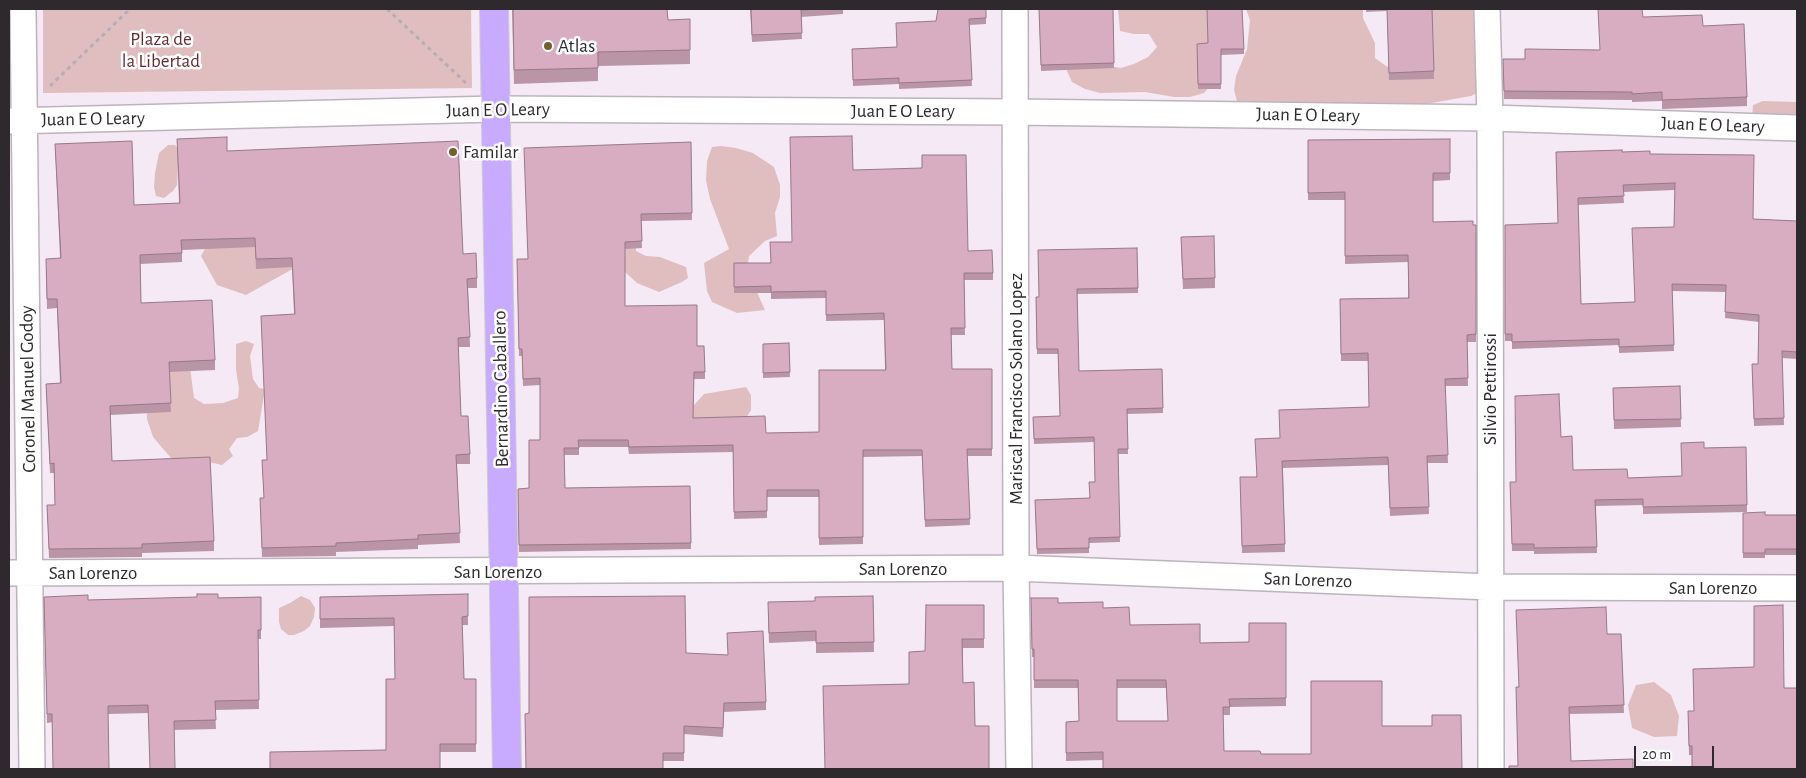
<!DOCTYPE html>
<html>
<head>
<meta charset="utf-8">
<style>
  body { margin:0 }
  #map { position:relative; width:1806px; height:778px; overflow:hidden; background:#f4e9f5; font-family:"Alegreya Sans",sans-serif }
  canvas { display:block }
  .frame { position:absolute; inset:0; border:10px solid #2d292d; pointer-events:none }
  .scale { position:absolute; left:1634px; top:746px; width:80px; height:22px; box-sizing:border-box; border:2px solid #2d292d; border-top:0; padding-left:6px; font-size:15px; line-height:18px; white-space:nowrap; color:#2d292d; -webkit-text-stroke:4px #fff; paint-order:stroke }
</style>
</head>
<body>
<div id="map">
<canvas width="1806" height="778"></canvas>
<div class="frame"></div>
<div class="scale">20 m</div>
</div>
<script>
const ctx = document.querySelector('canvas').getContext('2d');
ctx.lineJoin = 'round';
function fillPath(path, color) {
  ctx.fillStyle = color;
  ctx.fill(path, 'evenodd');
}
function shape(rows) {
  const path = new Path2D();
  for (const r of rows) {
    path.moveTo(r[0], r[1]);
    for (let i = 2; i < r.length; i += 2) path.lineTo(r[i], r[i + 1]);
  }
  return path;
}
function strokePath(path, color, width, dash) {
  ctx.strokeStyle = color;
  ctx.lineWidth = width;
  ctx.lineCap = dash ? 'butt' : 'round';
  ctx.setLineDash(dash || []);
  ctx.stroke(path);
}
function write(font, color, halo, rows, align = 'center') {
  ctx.font = font + ' "Alegreya Sans",sans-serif';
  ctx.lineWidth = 5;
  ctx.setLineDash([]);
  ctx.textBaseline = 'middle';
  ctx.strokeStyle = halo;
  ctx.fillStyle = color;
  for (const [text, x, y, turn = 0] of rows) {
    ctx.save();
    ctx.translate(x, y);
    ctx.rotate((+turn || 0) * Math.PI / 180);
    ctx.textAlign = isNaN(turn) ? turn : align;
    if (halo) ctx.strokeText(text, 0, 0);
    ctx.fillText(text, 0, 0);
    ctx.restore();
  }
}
const green = shape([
  [43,9,471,9,472,88,43,93],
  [1118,9,1217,9,1223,38,1219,69,1214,82,1204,93,1190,97,1174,97,1145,92,1100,93,1085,89,1072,82,1065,67,1092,63,1121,68,1134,64,1148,57,1157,47,1149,34,1134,34,1120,31],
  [1246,9,1363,9,1363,18,1375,43,1375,58,1386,66,1400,70,1428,9,1475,9,1485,89,1471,96,1409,107,1321,127,1291,129,1277,126,1238,105,1234,90,1236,76,1247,49,1250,20],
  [1763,101,1797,102,1797,124,1752,123,1753,105],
  [168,145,175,145,179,150,177,185,173,191,164,198,156,196,154,187,155,173,159,153],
  [721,146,736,148,753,153,774,167,780,185,780,197,775,213,777,236,765,241,749,256,747,270,765,310,737,313,712,302,707,291,704,263,729,249,710,199,706,180,707,161,712,147],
  [636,230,636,251,646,256,660,257,686,267,688,278,682,282,659,292,637,283,612,260],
  [251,238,298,266,246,295,217,285,201,256,210,240],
  [246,341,254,344,250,356,253,379,259,388,265,389,258,431,247,437,237,438,229,449,233,456,222,465,204,461,183,463,171,458,153,437,147,419,146,396,162,372,190,367,194,398,204,404,223,403,238,398,239,388,236,370,236,344],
  [746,387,751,395,751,410,746,418,700,428,687,413,704,394],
  [301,596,310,600,315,608,314,617,310,626,304,631,294,635,288,635,281,629,279,622,279,608,290,603],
  [1654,682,1671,695,1679,716,1677,736,1654,737,1632,728,1628,705,1636,685]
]);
const path = shape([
  [387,9,466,83],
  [50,86,130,9]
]);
const street = shape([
  [23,9,32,769],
  [1015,9,1016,568,1019,769],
  [1487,9,1490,118,1491,769],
  [9,121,495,109,1015,112,1490,118,1797,128],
  [9,573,1016,568,1491,587,1797,588]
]);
const highway = shape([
  [494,9,507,769]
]);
const wall = shape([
  [512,9,667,9,668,20,690,50,690,64,598,66,598,81,514,84],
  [750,9,843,9,843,14,801,17,802,39,752,42],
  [986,9,986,24,969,25,972,86,899,89,899,84,853,86,852,49,897,47,936,21],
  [1039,9,1113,9,1114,68,1041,71],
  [1366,9,1432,9,1434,79,1389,80,1387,11,1366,12],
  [1643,17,1703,26,1747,97,1747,106,1662,109,1662,101,1632,102,1632,100,1504,99,1503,59,1525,59,1600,50],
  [1197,44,1244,49,1244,54,1221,55,1221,89,1198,89],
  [177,139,227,151,463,254,477,278,477,288,468,288,470,347,458,347,461,416,470,454,470,464,457,464,460,543,418,545,418,549,336,552,336,556,262,557,260,498,264,498,262,460,267,460,261,316,294,314,292,267,256,269,255,247,182,250,182,262,140,264,141,303,215,360,215,370,169,372,171,412,110,415,112,461,214,541,214,551,142,553,142,557,49,558,47,505,55,505,54,473,50,473,46,384,60,383,57,308,47,309,46,268,60,258,55,144,134,205,179,203],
  [1450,139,1450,180,1433,181,1433,222,1476,225,1476,342,1467,342,1468,386,1445,386,1448,463,1427,463,1429,514,1390,516,1388,465,1283,468,1285,552,1242,553,1240,477,1256,477,1280,438,1369,407,1368,361,1341,361,1340,299,1408,298,1408,262,1345,264,1345,200,1308,200,1308,140],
  [691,142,692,220,641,221,642,248,625,249,625,306,697,346,705,372,705,379,694,379,693,418,766,433,819,432,885,370,884,320,826,321,826,298,771,299,771,293,734,293,734,263,770,263,792,242,853,170,968,251,993,273,993,280,964,280,965,335,951,335,952,369,992,369,992,456,967,456,970,525,925,527,922,456,863,457,863,544,819,545,819,497,767,497,767,518,734,519,733,452,629,454,628,447,579,447,579,455,564,455,565,488,690,486,691,549,519,552,518,489,529,488,540,440,540,385,523,386,522,356,519,356,517,259,527,259],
  [1556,152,1622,152,1650,154,1753,219,1797,221,1797,359,1782,358,1784,425,1754,426,1752,364,1758,364,1759,322,1725,318,1726,292,1672,291,1674,351,1619,353,1619,345,1512,349,1512,341,1505,341,1505,225,1558,223],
  [1675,190,1674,227,1635,302,1581,304,1578,205,1624,203,1623,192],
  [1181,247,1215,278,1215,288,1183,289],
  [1137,248,1138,293,1077,294,1079,371,1162,369,1163,413,1127,414,1128,454,1118,454,1120,542,1089,543,1089,553,1037,554,1035,500,1089,498,1095,482,1094,442,1034,444,1033,417,1060,416,1058,354,1037,354,1036,297,1039,297],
  [789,343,790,377,763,378,763,344],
  [1680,386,1681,427,1614,429,1613,388],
  [1561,437,1573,470,1628,478,1682,476,1704,448,1746,447,1747,512,1643,514,1643,505,1596,506,1597,553,1534,554,1534,551,1512,551,1510,482,1516,482],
  [1743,513,1765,515,1797,515,1797,555,1765,555,1765,558,1743,558],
  [468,594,468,625,462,625,464,679,476,679,476,752,440,752,386,750,395,679,394,626,320,628,320,597],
  [873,596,874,652,816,653,816,641,769,643,768,613,815,601],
  [44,597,88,600,261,597,261,639,258,639,259,709,215,710,216,729,174,730,148,713,108,714,47,723],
  [1031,598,1058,603,1103,608,1130,625,1200,643,1249,642,1286,623,1286,706,1230,707,1230,715,1223,715,1224,751,1261,754,1311,754,1382,726,1462,769,1103,760,1066,761,1066,722,1079,721,1078,688,1034,688,1034,657,1032,657],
  [1117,688,1166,688,1168,721,1117,721],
  [984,605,984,648,963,648,963,683,975,726,989,769,909,684],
  [1607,634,1621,634,1624,713,1569,714,1571,761,1518,766,1518,687],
  [686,653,766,702,766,710,724,712,723,737,684,734,684,761,663,761,529,713],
  [1784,688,1692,755,1689,755,1688,711,1694,711]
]);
const building = shape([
  [513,9,667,9,668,20,690,19,690,50,598,52,598,68,514,70,513,9],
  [751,9,821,9,801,10,802,33,752,35,751,9],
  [938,9,986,9,986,18,969,19,972,80,899,83,899,78,853,80,852,49,897,47,896,23,936,21,938,9],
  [1039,9,1113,9,1114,63,1041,65,1039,9],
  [1207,9,1242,9,1244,49,1221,49,1221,84,1198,84,1197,44,1208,43,1207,9],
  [1387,9,1432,9,1434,71,1389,73,1387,9],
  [1598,9,1642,9,1643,17,1702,15,1703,26,1744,24,1747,97,1662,100,1662,92,1632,94,1632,92,1504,91,1503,59,1525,59,1525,49,1600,50,1598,9],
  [852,136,853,170,922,168,922,155,966,155,968,251,992,250,993,273,964,273,965,328,951,328,952,369,992,369,992,449,967,449,970,519,925,520,922,450,863,450,863,537,819,538,819,490,767,490,767,511,734,512,733,445,629,447,628,440,578,440,579,448,564,448,565,488,690,486,691,543,519,545,518,489,529,488,529,440,540,440,540,378,523,379,522,349,519,349,517,259,528,259,524,148,691,142,692,213,641,214,642,241,625,242,625,306,697,305,697,346,704,346,705,372,694,372,693,418,765,416,766,433,819,432,819,370,886,370,884,313,826,315,826,291,771,292,771,286,734,287,734,263,771,263,770,242,792,242,790,137,852,136],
  [227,137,227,151,458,141,463,254,476,253,477,278,467,279,470,337,458,338,461,416,468,416,470,454,456,455,460,533,418,535,418,539,336,543,336,546,262,548,260,498,264,498,262,460,267,460,261,316,295,314,292,258,256,259,255,238,181,240,182,253,140,255,141,303,212,300,215,360,169,362,171,403,110,406,112,461,210,457,214,541,142,544,142,548,49,549,47,505,55,505,54,463,50,464,46,384,61,383,57,299,47,299,46,259,61,258,55,144,132,141,134,205,180,203,177,139,227,137],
  [1450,139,1450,173,1433,173,1433,222,1473,221,1473,225,1476,225,1476,334,1467,335,1468,378,1445,379,1448,455,1427,456,1429,507,1390,508,1388,457,1282,461,1285,544,1242,546,1240,477,1257,477,1255,439,1280,438,1279,410,1369,407,1368,353,1341,354,1340,299,1409,298,1408,255,1345,256,1345,192,1308,193,1308,140,1450,139],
  [1622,150,1622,152,1650,151,1650,154,1754,155,1753,219,1797,221,1797,352,1782,351,1784,418,1754,419,1752,364,1758,364,1759,315,1725,312,1726,285,1672,284,1674,345,1619,347,1619,339,1512,342,1512,334,1505,334,1505,225,1558,223,1556,152,1622,150],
  [1675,183,1674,227,1632,228,1635,302,1581,304,1578,198,1624,196,1623,185,1675,183],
  [1214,236,1215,278,1183,279,1181,237,1214,236],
  [1137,248,1138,288,1077,289,1079,371,1162,369,1163,408,1127,409,1128,449,1118,449,1120,537,1089,538,1089,548,1037,549,1035,500,1090,498,1089,482,1095,482,1094,437,1034,439,1033,417,1060,416,1058,349,1037,349,1036,297,1039,297,1038,250,1137,248],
  [789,343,790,372,763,373,763,344,789,343],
  [1680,386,1681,419,1614,420,1613,388,1680,386],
  [1559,394,1561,437,1572,436,1573,470,1627,469,1628,478,1682,476,1681,443,1704,442,1704,448,1746,447,1747,505,1643,507,1643,499,1595,500,1597,547,1534,548,1534,544,1512,544,1510,482,1516,482,1515,396,1559,394],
  [1765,512,1765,515,1797,515,1797,549,1765,549,1765,553,1743,553,1743,513,1765,512],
  [197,594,218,594,218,598,261,597,261,630,258,630,259,700,215,701,216,720,174,721,175,769,150,769,148,705,108,706,109,769,53,769,52,714,47,714,44,597,88,595,88,600,197,597,197,594],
  [468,594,468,616,462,617,464,679,476,679,476,744,440,744,440,769,270,769,270,752,386,750,386,679,395,679,394,618,320,619,320,597,468,594],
  [685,596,686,653,728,655,727,633,763,631,766,702,724,703,723,728,684,726,684,753,663,753,663,769,526,769,525,714,529,713,529,597,685,596],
  [873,596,874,642,816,643,816,631,769,633,768,602,815,601,815,597,873,596],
  [1031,598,1058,598,1058,603,1103,602,1103,608,1129,607,1130,625,1200,624,1200,643,1249,642,1249,623,1286,623,1286,698,1229,699,1230,707,1223,707,1224,751,1260,751,1261,754,1311,754,1311,681,1382,681,1382,726,1432,726,1432,715,1461,715,1462,769,1103,769,1103,752,1066,753,1066,722,1079,721,1078,680,1034,680,1034,649,1032,649,1031,598],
  [1117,680,1166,680,1168,721,1117,721,1117,680],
  [926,605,984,605,984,639,962,639,963,683,974,682,975,726,989,726,989,769,825,769,823,686,909,684,909,652,925,651,926,605],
  [1783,605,1784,688,1797,688,1797,769,1692,769,1692,746,1689,746,1688,711,1694,711,1693,669,1754,667,1754,606,1783,605],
  [1606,607,1607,634,1621,634,1624,705,1569,707,1571,761,1633,759,1633,769,1509,769,1509,766,1518,766,1516,687,1519,687,1516,610,1606,607]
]);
const markers = [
  [548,46,5,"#745f2e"],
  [453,152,5,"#745f2e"]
];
const parkNames = [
  ["Plaza de",161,39],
  ["la Libertad",161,61]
];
const poiNames = [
  ["Atlas",558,46],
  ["Familar",463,152]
];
const streetNames = [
  ["Juan E O Leary",498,110,-1],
  ["Juan E O Leary",903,111],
  ["Juan E O Leary",1308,115,1],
  ["Juan E O Leary",93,119,-1],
  ["Juan E O Leary",1713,125,2],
  ["Coronel Manuel Godoy",28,389,-91],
  ["Bernardino Caballero",501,389,-91],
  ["Mariscal Francisco Solano Lopez",1016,389,-90],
  ["Silvio Pettirossi",1490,389,-90],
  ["San Lorenzo",903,569],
  ["San Lorenzo",498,572],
  ["San Lorenzo",93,573],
  ["San Lorenzo",1308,580,2],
  ["San Lorenzo",1713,588]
];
fillPath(green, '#e0bec0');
strokePath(street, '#bdb3bd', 28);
strokePath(highway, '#cdcccd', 30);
strokePath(path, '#b6adb6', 3, [4, 4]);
strokePath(street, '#fff', 25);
strokePath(highway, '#c8aafe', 28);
fillPath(wall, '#ba95a6');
fillPath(building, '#d8adc1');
strokePath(building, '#977987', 1);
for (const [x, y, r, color] of markers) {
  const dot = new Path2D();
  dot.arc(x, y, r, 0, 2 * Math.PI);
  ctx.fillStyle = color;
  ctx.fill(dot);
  strokePath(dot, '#fff', 2);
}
write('19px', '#662a33', '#fff', parkNames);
write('19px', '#2d292d', '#fff', poiNames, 'left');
write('19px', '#2d292d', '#fff', streetNames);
</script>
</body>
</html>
